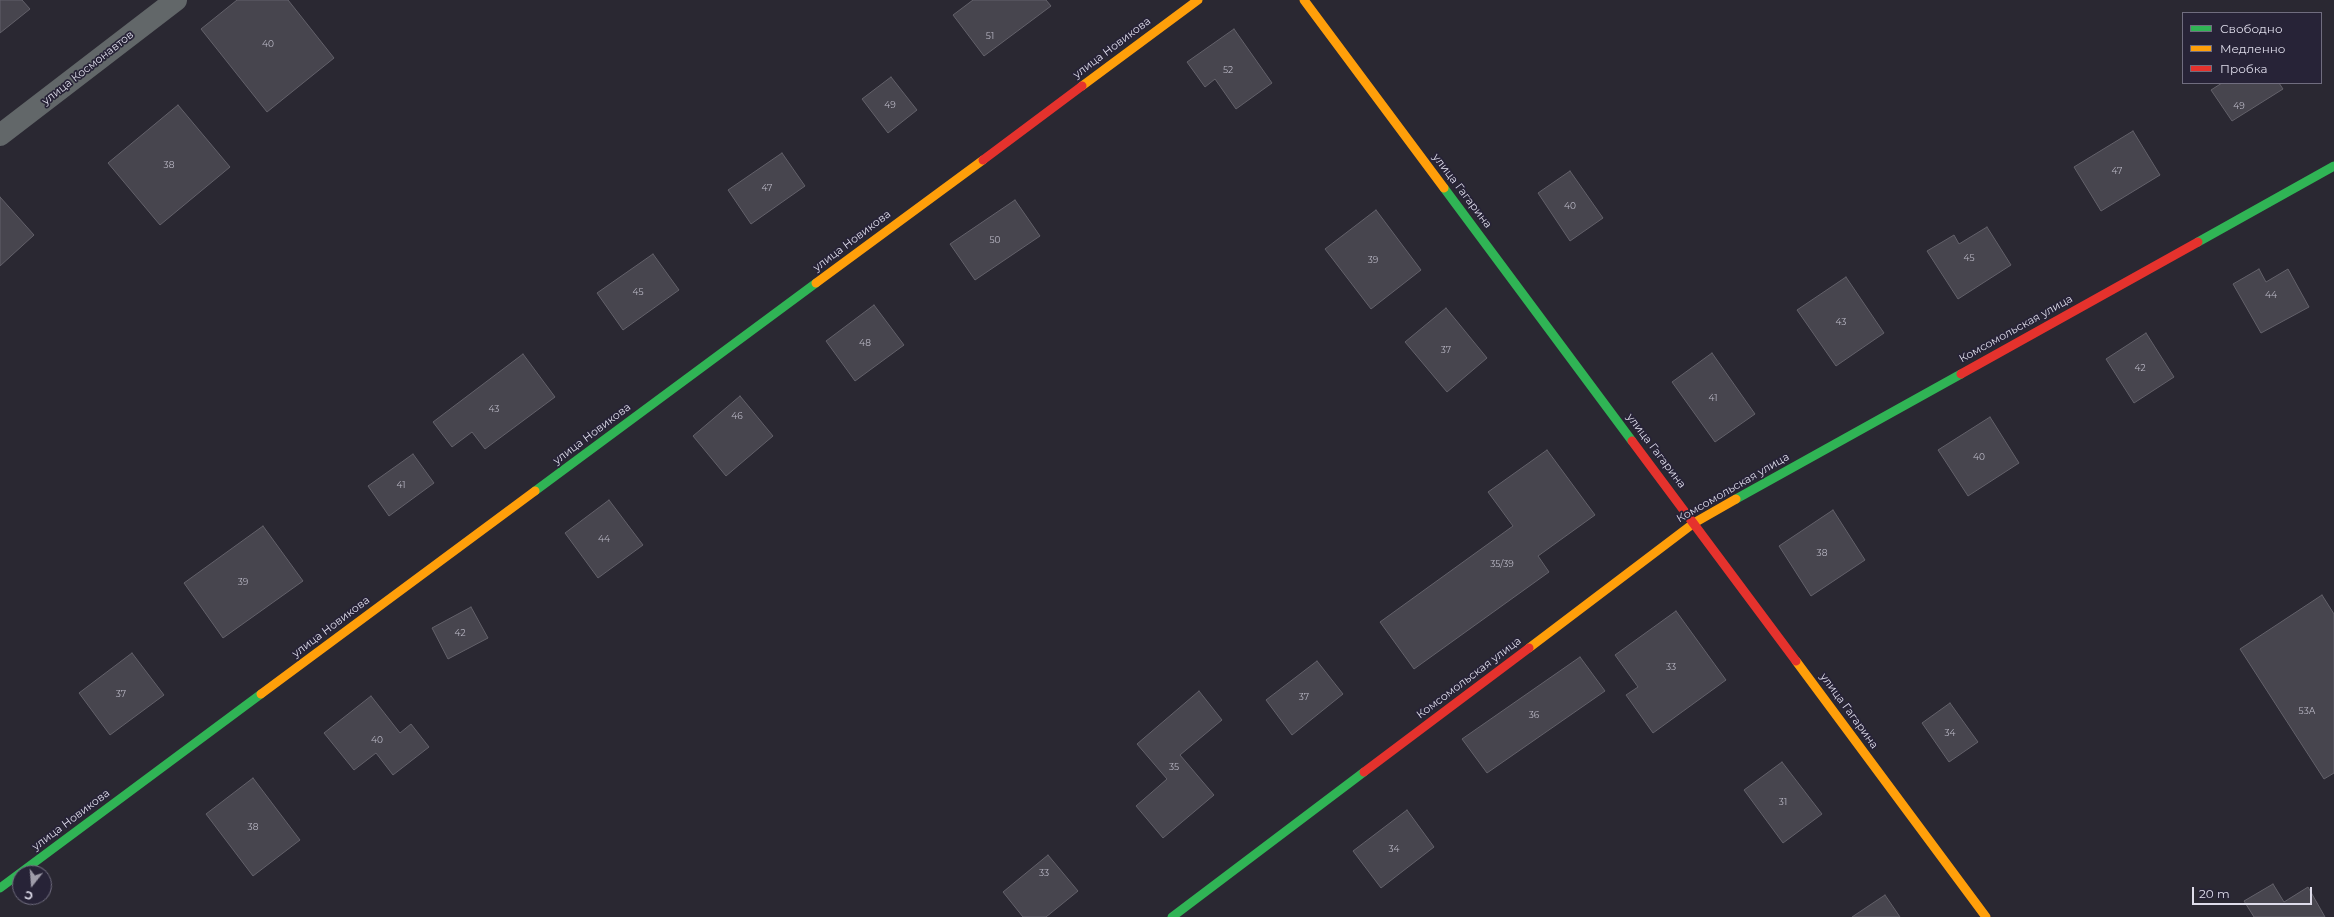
<!DOCTYPE html>
<html>
<head>
<meta charset="utf-8">
<style>
  body { margin:0 }
  #map { position:relative; width:2334px; height:917px; overflow:hidden; background:#2a2832; font-family:Montserrat,sans-serif }
  canvas { display:block }
  .legend { position:absolute; left:2182px; top:12px; width:140px; height:72px; box-sizing:border-box; background:#272337; border:1px solid #706d7f; margin:0; padding:5px 7px; list-style:none; font-size:12px; color:#dedcea }
  .legend li { display:flex; align-items:center; gap:8px; height:20px }
  .legend b { width:20px; border:1px solid #706d7f }
  .north { position:absolute; left:12px; top:865px; width:40px; height:40px; box-sizing:border-box; background:#272337; border:1px solid #706d7f; border-radius:50%; rotate:197deg; font-size:11px; font-weight:700; line-height:16px; text-align:center; color:#dedcea }
  .north::after { content:''; display:block; margin:auto; width:14px; height:18px; background:#9f9daa; clip-path:polygon(50% 0,100% 100%,50% 72%,0 100%) }
  .scale { position:absolute; left:2192px; top:887px; width:120px; height:18px; box-sizing:border-box; border:2px solid #dedcea; border-top:0; padding-left:5px; font-size:12px; line-height:14px; white-space:nowrap; color:#dedcea; -webkit-text-stroke:3px #272337; paint-order:stroke }
</style>
</head>
<body>
<div id="map">
<canvas width="2334" height="917"></canvas>
<ul class="legend">
<li><b style="height:5px;background:#30b455"></b>Свободно</li>
<li><b style="height:5px;background:#ff9f0a"></b>Медленно</li>
<li><b style="height:5px;background:#e5322d"></b>Пробка</li>
</ul>
<div class="north">С</div>
<div class="scale">20 m</div>
</div>
<script>
const ctx = document.querySelector('canvas').getContext('2d');
ctx.lineJoin = 'round';
function fillPath(path, color) {
  ctx.fillStyle = color;
  ctx.fill(path, 'evenodd');
}
function shape(rows) {
  const path = new Path2D();
  for (const r of rows) {
    path.moveTo(r[0], r[1]);
    for (let i = 2; i < r.length; i += 2) path.lineTo(r[i], r[i + 1]);
  }
  return path;
}
function strokePath(path, color, width, dash) {
  ctx.strokeStyle = color;
  ctx.lineWidth = width;
  ctx.lineCap = dash ? 'butt' : 'round';
  ctx.setLineDash(dash || []);
  ctx.stroke(path);
}
function write(font, color, halo, rows, align = 'center') {
  ctx.font = font + ' Montserrat,sans-serif';
  ctx.lineWidth = 3.5;
  ctx.setLineDash([]);
  ctx.textBaseline = 'middle';
  ctx.strokeStyle = halo;
  ctx.fillStyle = color;
  for (const [text, x, y, turn = 0] of rows) {
    ctx.save();
    ctx.translate(x, y);
    ctx.rotate((+turn || 0) * Math.PI / 180);
    ctx.textAlign = isNaN(turn) ? turn : align;
    if (halo) ctx.strokeText(text, 0, 0);
    ctx.fillText(text, 0, 0);
    ctx.restore();
  }
}
const building = shape([
  [0,0,22,0,30,9,0,33,0,0],
  [237,0,288,0,334,58,267,112,201,29,237,0],
  [973,0,1046,0,1051,6,984,56,953,15,973,0],
  [1234,29,1272,83,1236,109,1215,79,1205,87,1187,62,1234,29],
  [891,77,917,110,888,133,862,99,891,77],
  [2222,83,2279,83,2283,89,2232,121,2211,90,2222,83],
  [178,105,230,167,160,225,108,163,178,105],
  [2133,131,2160,175,2101,211,2074,167,2133,131],
  [782,153,805,186,751,224,728,190,782,153],
  [1570,171,1603,218,1570,241,1538,193,1570,171],
  [0,197,34,235,0,266,0,197],
  [1015,200,1040,236,975,280,950,244,1015,200],
  [1376,210,1421,270,1371,309,1325,249,1376,210],
  [1987,227,2011,265,1958,299,1927,251,1954,235,1959,244,1987,227],
  [653,254,679,290,623,330,597,293,653,254],
  [2259,269,2266,282,2288,269,2309,307,2261,333,2233,284,2259,269],
  [1846,277,1884,333,1836,366,1797,310,1846,277],
  [874,305,904,345,855,381,826,341,874,305],
  [1446,308,1487,358,1447,392,1405,342,1446,308],
  [2146,333,2174,377,2134,403,2106,359,2146,333],
  [1712,353,1755,414,1715,442,1672,382,1712,353],
  [523,354,555,397,485,449,472,432,452,447,433,422,523,354],
  [740,396,773,436,726,476,693,436,740,396],
  [1990,417,2019,463,1968,496,1938,450,1990,417],
  [1547,450,1595,515,1538,556,1549,572,1414,669,1380,622,1513,526,1488,492,1547,450],
  [413,454,434,483,389,516,368,486,413,454],
  [609,500,643,545,598,578,565,533,609,500],
  [1833,510,1865,560,1811,596,1779,546,1833,510],
  [263,526,303,581,223,638,184,583,263,526],
  [2322,595,2334,614,2334,773,2324,779,2240,649,2322,595],
  [471,607,488,638,448,659,432,628,471,607],
  [1676,611,1726,680,1653,733,1626,695,1638,687,1615,655,1676,611],
  [132,653,164,695,110,735,79,693,132,653],
  [1580,657,1605,691,1487,773,1462,739,1580,657],
  [1317,661,1343,694,1292,735,1266,700,1317,661],
  [1199,691,1222,720,1180,755,1214,795,1163,838,1136,806,1167,779,1137,744,1199,691],
  [371,696,400,733,411,724,429,747,393,775,376,753,354,770,324,733,371,696],
  [1950,703,1978,742,1949,762,1922,723,1950,703],
  [1782,762,1822,814,1783,843,1744,790,1782,762],
  [253,778,300,840,253,876,206,814,253,778],
  [1407,810,1434,847,1381,888,1353,851,1407,810],
  [1048,855,1078,891,1046,917,1023,917,1003,892,1048,855],
  [2273,884,2284,902,2308,887,2325,917,2254,917,2244,901,2273,884],
  [1885,895,1900,917,1852,917,1885,895]
]);
const street = shape([
  [0,135,176,0]
]);
const fast = shape([
  [1444,188,1632,441],
  [2198,242,2334,166],
  [535,491,816,283],
  [1736,499,1961,374],
  [0,888,261,694],
  [1172,917,1364,772]
]);
const slow = shape([
  [1304,0,1444,188],
  [1082,86,1198,0],
  [816,283,983,160],
  [1529,648,1694,523,1736,499],
  [1796,661,1986,917],
  [261,694,535,491]
]);
const jam = shape([
  [983,160,1082,86],
  [1961,374,2198,242],
  [1632,441,1796,661],
  [1364,772,1529,648]
]);
const numberNames = [
  ["51",990,36],
  ["40",268,44],
  ["52",1228,70],
  ["49",890,105],
  ["49",2239,106],
  ["38",169,165],
  ["47",2117,171],
  ["47",767,188],
  ["40",1570,206],
  ["50",995,240],
  ["45",1969,258],
  ["39",1373,260],
  ["45",638,292],
  ["44",2271,295],
  ["43",1841,322],
  ["48",865,343],
  ["37",1446,350],
  ["42",2140,368],
  ["41",1713,398],
  ["43",494,409],
  ["46",737,416],
  ["40",1979,457],
  ["41",401,485],
  ["44",604,539],
  ["38",1822,553],
  ["35/39",1502,564],
  ["39",243,582],
  ["42",460,633],
  ["33",1671,667],
  ["37",121,694],
  ["37",1304,697],
  ["53А",2307,711],
  ["36",1534,715],
  ["34",1950,733],
  ["40",377,740],
  ["35",1174,767],
  ["31",1783,802],
  ["38",253,827],
  ["34",1394,849],
  ["33",1044,873]
];
const streetNames = [
  ["улица Новикова",1112,48,-37],
  ["улица Космонавтов",88,68,-38],
  ["улица Гагарина",1462,191,53],
  ["улица Новикова",852,241,-37],
  ["Комсомольская улица",2016,329,-29],
  ["улица Новикова",592,434,-37],
  ["улица Гагарина",1656,451,53],
  ["Комсомольская улица",1733,488,-30],
  ["улица Новикова",331,627,-37],
  ["Комсомольская улица",1469,678,-37],
  ["улица Гагарина",1849,711,54],
  ["улица Новикова",71,820,-37]
];
fillPath(building, '#47454e');
strokePath(building, '#63616a', 1);
strokePath(street, '#626769', 22);
strokePath(fast, '#30b455', 9);
strokePath(slow, '#ff9f0a', 9);
strokePath(jam, '#e5322d', 9);
write('9px', '#b8b6c3', null, numberNames);
write('11px', '#dedcea', '#272337', streetNames);
</script>
</body>
</html>
